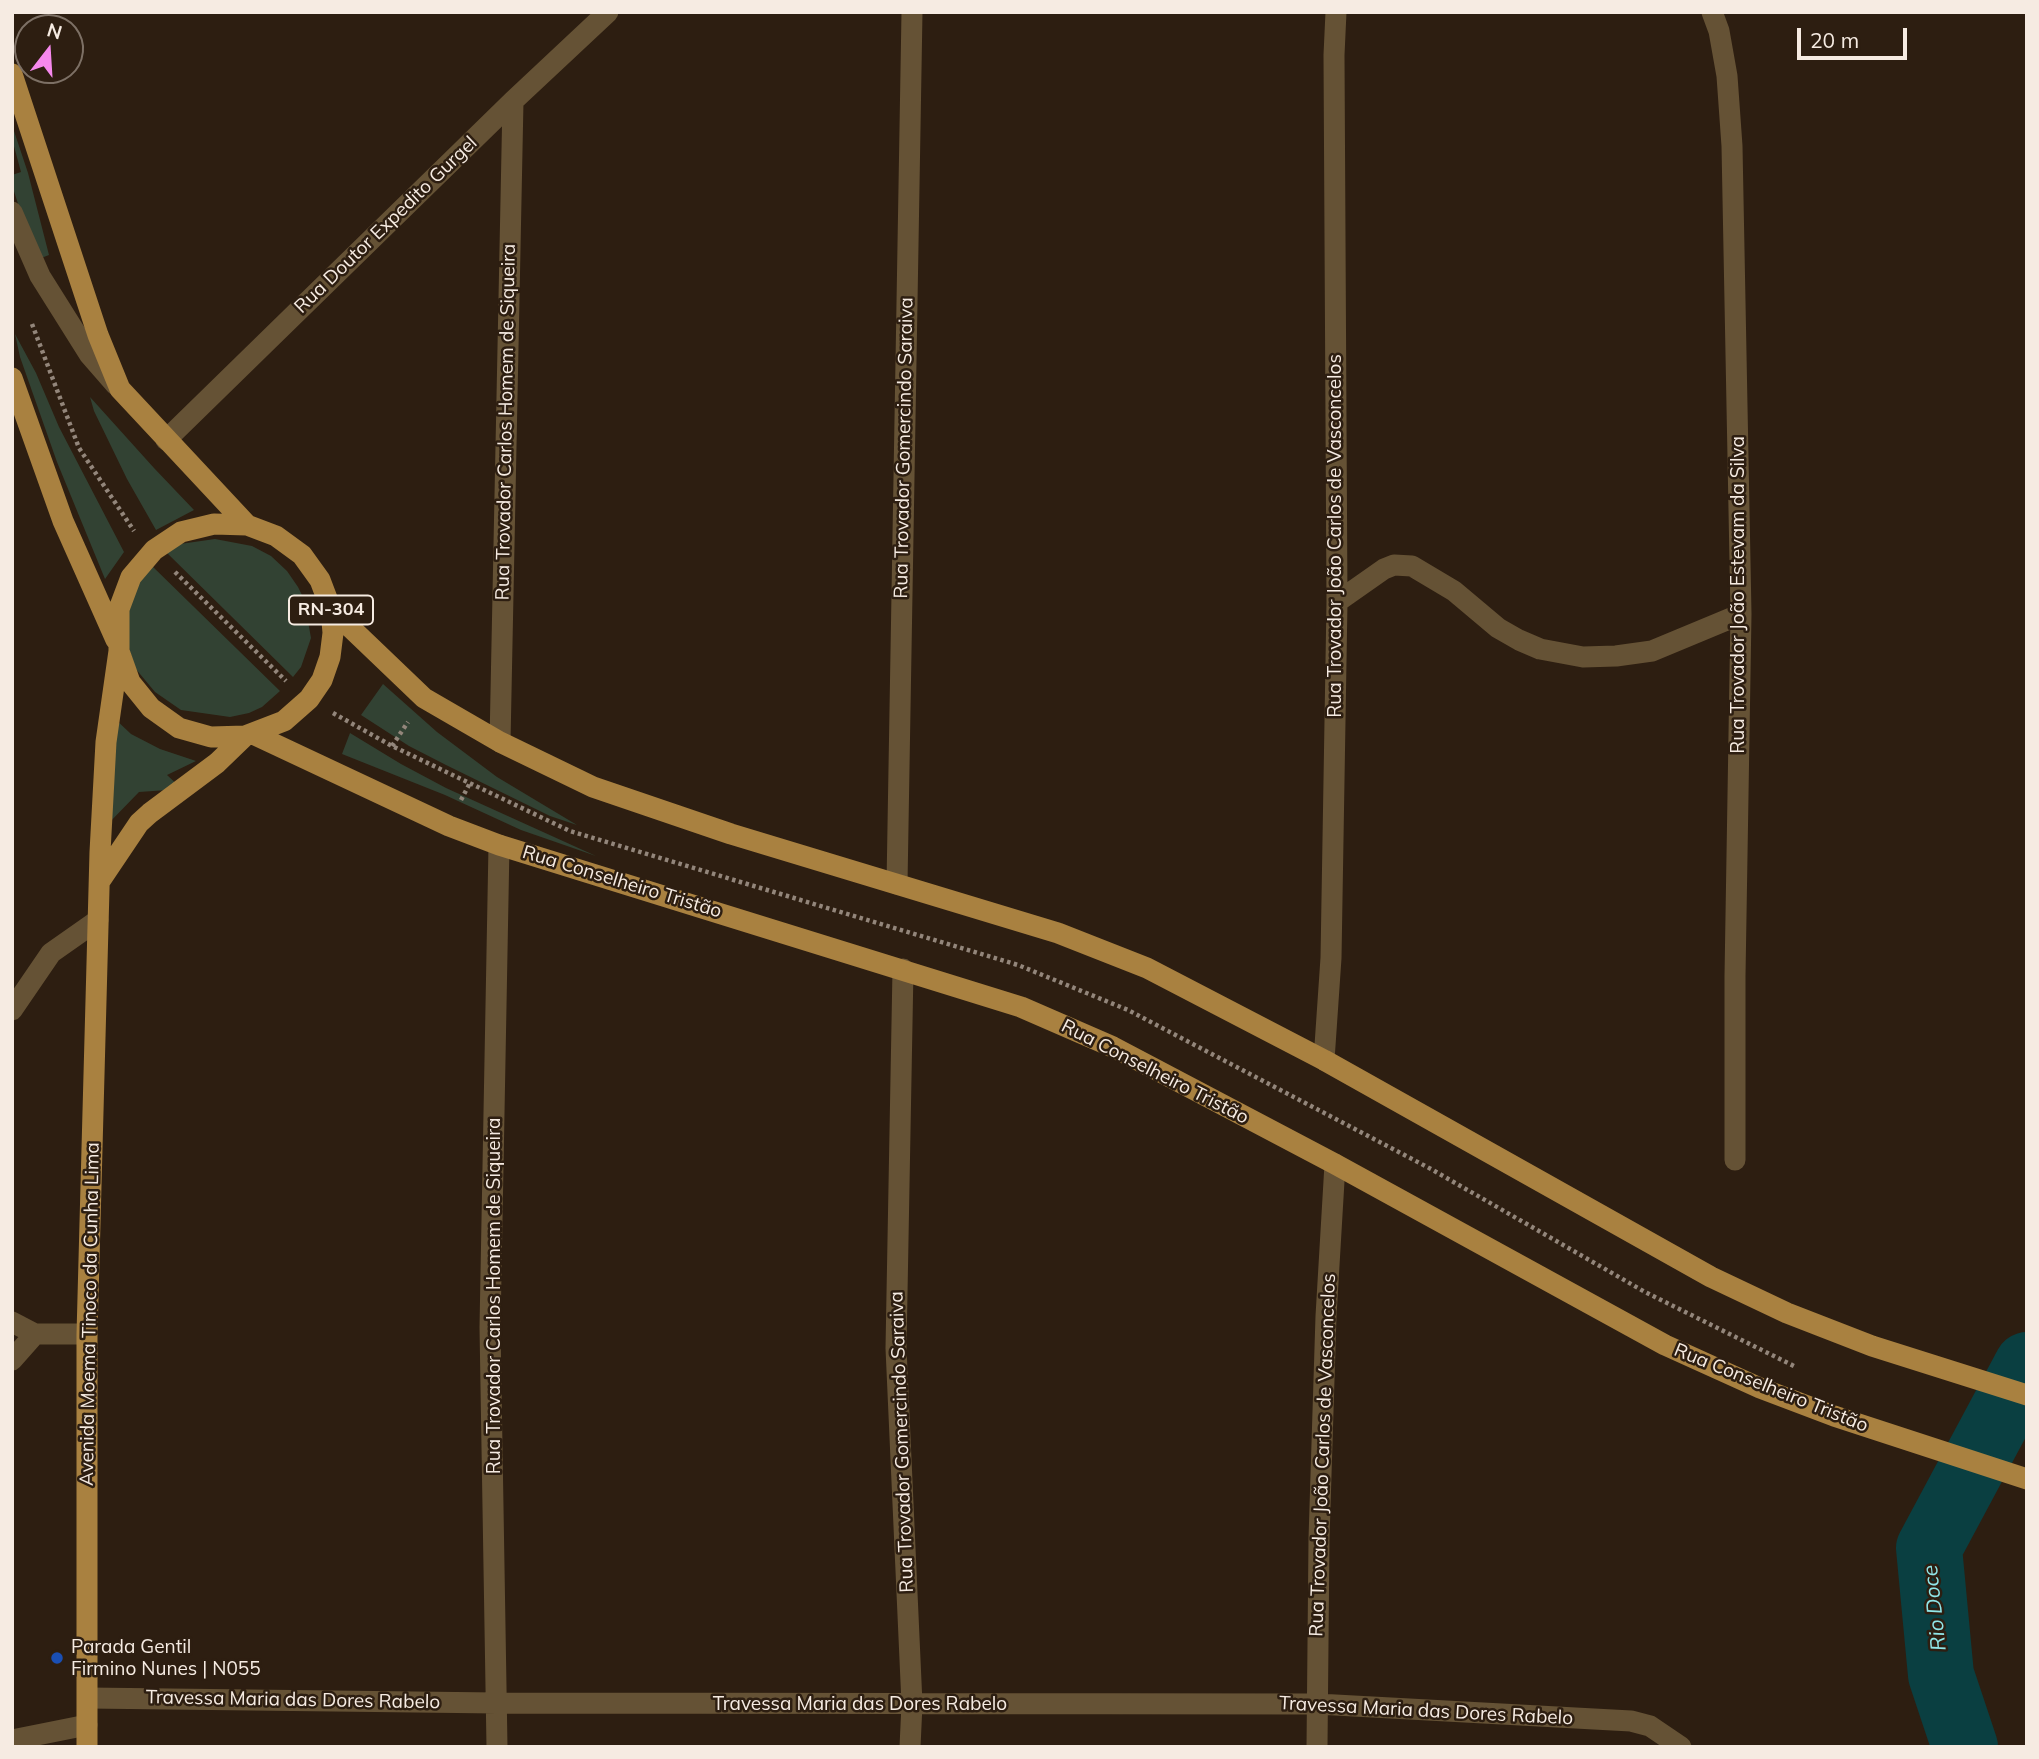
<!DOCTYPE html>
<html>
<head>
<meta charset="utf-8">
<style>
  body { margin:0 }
  #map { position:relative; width:2039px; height:1759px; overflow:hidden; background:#2d1e11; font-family:Mulish,sans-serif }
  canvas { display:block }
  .frame { position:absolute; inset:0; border:14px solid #f6ebe2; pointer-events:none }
  .north { position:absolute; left:14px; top:14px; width:70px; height:70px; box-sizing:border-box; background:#2d1e11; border:2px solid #7d7065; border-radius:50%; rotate:17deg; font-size:19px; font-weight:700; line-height:28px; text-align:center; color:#f6ebe2 }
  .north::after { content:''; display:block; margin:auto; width:24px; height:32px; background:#f688ed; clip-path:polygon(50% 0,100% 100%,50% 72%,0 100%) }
  .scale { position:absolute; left:1797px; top:28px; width:110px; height:32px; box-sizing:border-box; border:4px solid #f6ebe2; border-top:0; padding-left:9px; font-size:21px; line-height:24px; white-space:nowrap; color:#f6ebe2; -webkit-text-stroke:5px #2d1e11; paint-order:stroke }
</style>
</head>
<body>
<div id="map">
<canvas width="2039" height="1759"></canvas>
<div class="frame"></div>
<div class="north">N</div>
<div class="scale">20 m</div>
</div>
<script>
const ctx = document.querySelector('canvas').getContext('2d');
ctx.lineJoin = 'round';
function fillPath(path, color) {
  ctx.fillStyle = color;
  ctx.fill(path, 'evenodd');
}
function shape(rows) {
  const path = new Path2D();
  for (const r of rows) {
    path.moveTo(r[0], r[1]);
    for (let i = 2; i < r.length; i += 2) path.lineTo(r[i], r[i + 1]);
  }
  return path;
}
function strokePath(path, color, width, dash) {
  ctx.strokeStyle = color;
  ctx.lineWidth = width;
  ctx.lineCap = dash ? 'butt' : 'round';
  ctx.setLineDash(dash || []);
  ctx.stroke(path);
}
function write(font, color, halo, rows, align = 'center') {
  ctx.font = font + ' Mulish,sans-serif';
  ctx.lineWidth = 5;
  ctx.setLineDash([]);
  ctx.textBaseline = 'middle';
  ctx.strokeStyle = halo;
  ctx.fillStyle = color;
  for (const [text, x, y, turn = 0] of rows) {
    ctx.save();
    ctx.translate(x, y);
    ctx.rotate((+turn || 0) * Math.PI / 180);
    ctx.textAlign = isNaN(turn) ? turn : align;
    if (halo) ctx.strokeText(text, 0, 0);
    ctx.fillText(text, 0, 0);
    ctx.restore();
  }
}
const green = shape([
  [12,125,28,173,49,255,36,260,12,185,12,175,21,172,12,139],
  [15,334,36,373,59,427,124,552,105,579,57,462,20,357],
  [90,397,154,468,194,510,156,530,127,479,94,411],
  [215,539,252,546,271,556,287,571,298,587,304,599,311,638,301,667,293,677,166,552,180,544],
  [150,564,280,691,262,707,249,713,230,717,181,710,155,692,135,668,125,635,128,600],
  [383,684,437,732,497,777,577,825,550,816,446,765,409,746,361,715],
  [114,718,131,734,160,749,196,761,167,775,182,789,139,792,106,826],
  [350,733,401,764,446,788,596,856,521,830,445,795,342,754]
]);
const river = shape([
  [1965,1747,1941,1675,1929,1548,2027,1365]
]);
const path = shape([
  [32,324,79,448,134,531],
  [175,572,286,681],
  [333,713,392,746,570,831,1018,965,1128,1010,1431,1169,1645,1292,1796,1367],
  [392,746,408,722],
  [461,800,470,783]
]);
const minor = shape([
  [1712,12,1719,31,1727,76,1732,146,1741,614,1735,976,1735,1160],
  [12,212,40,276,89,354,116,385],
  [166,440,513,101,608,12],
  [1337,602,1384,569,1394,565,1412,566,1454,591,1498,628,1519,640,1540,649,1583,657,1616,656,1652,651,1741,614],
  [500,742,513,101],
  [897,884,912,12],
  [903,969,896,1348,912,1704,910,1747],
  [12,1010,51,953,98,920],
  [1324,1060,1331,958,1337,602,1334,55,1336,12],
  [12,1322,35,1334],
  [12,1360,35,1334,87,1334],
  [88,1698,497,1703,1317,1704,1631,1721,1650,1726,1681,1747],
  [12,1740,87,1725],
  [497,1747,490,1327,499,845],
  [1317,1747,1319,1539,1326,1316,1335,1164]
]);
const major = shape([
  [12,74,98,335,120,389,247,525],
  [12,378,63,521,116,640],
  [331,609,424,698,500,742,593,787,731,834,1058,933,1147,968,1324,1060,1711,1277,1787,1313,1872,1346,2027,1395],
  [253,734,449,826,499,845,1021,1007,1113,1047,1335,1164,1665,1345,1760,1388,1834,1416,2027,1479],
  [100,881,139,823,150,813,217,763,245,736],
  [87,1747,87,1334,100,852,106,742,119,651,119,609,131,577,154,550,181,532,214,524,247,525,276,536,302,555,320,580,331,609,333,633,330,657,322,680,309,699,284,721,245,736,211,737,179,728,151,708,130,682,119,651]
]);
const markers = [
  [57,1658,7,"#1a4fb4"]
];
const shields = [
  [331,610,84]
];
const shieldNames = [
  ["RN-304",331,610]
];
const streetNames = [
  ["Rua Doutor Expedito Gurgel",386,225,-44],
  ["Rua Trovador Carlos Homem de Siqueira",506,422,-89],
  ["Rua Trovador Gomercindo Saraiva",904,448,-89],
  ["Rua Trovador João Carlos de Vasconcelos",1335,536,-90],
  ["Rua Trovador João Estevam da Silva",1738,595,-90],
  ["Rua Conselheiro Tristão",622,882,17],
  ["Rua Conselheiro Tristão",1155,1072,27],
  ["Rua Trovador Carlos Homem de Siqueira",494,1296,-90],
  ["Avenida Moema Tinoco da Cunha Lima",90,1314,-89],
  ["Rua Conselheiro Tristão",1771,1388,22],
  ["Rua Trovador Gomercindo Saraiva",902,1442,-92],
  ["Rua Trovador João Carlos de Vasconcelos",1323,1455,-88],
  ["Travessa Maria das Dores Rabelo",293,1700,1],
  ["Travessa Maria das Dores Rabelo",860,1704],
  ["Travessa Maria das Dores Rabelo",1426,1711,3]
];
const poiNames = [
  ["Parada Gentil",71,1647],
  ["Firmino Nunes | N055",71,1669]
];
const waterNames = [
  ["Rio Doce",1935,1608,-96]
];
fillPath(green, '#324233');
strokePath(river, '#0a3f41', 66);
strokePath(path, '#93867b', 4.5, [3.5, 3.5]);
strokePath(minor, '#655235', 21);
strokePath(major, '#a98140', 21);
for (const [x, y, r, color] of markers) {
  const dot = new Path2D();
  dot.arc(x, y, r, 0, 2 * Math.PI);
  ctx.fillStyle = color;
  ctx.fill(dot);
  strokePath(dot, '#2d1e11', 2.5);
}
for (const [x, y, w] of shields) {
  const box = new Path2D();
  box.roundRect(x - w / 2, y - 14.5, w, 29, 5);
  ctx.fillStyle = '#2d1e11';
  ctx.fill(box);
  strokePath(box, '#f6ebe2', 2);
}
write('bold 18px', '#f6ebe2', null, shieldNames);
write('19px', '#f6ebe2', '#2d1e11', streetNames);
write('19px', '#f6ebe2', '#2d1e11', poiNames, 'left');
write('italic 21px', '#90e6e8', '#2d1e11', waterNames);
</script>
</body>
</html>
